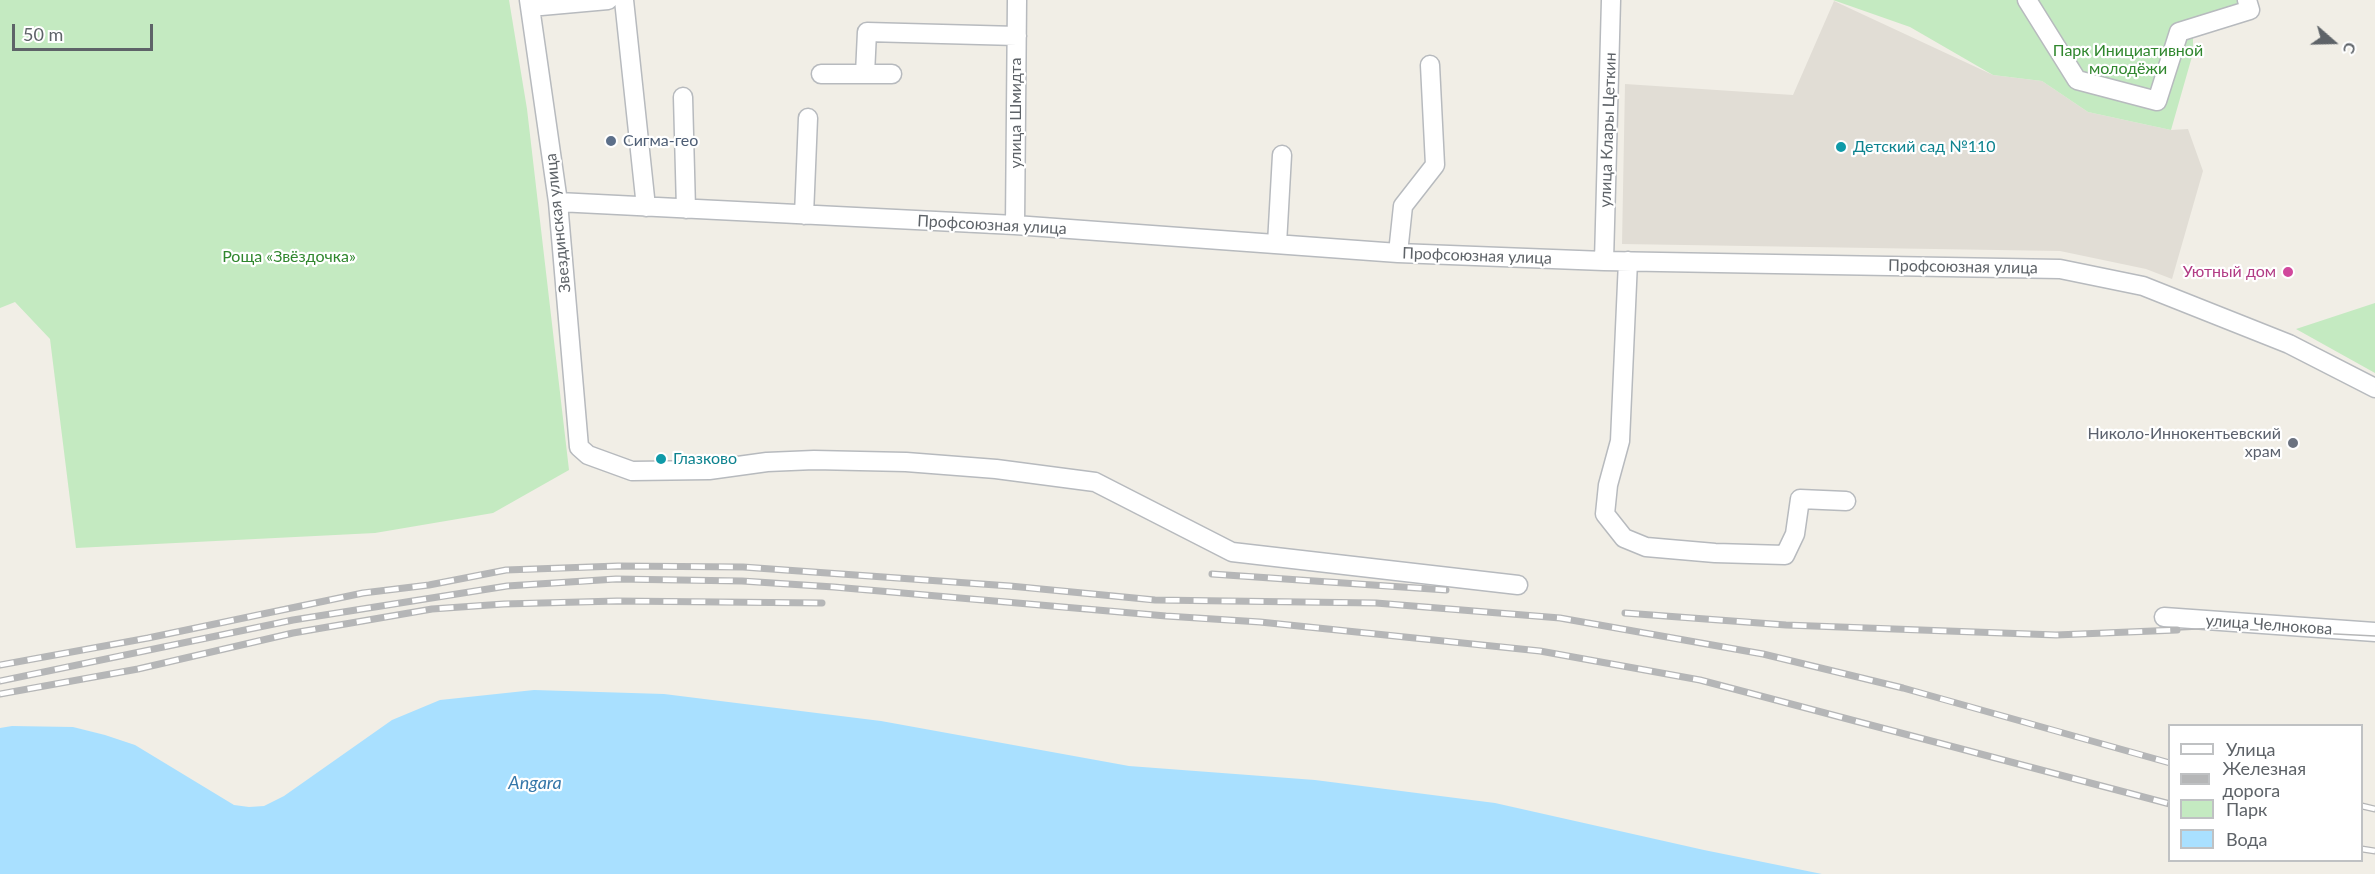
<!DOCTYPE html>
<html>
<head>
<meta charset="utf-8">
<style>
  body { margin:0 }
  #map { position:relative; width:2375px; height:874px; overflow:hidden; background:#f1eee6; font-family:Lato,sans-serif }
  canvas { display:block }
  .legend { position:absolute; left:2168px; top:724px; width:195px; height:138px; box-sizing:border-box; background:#fff; border:2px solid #bfc1c3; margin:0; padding:8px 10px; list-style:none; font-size:18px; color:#5e6368 }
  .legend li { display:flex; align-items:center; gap:12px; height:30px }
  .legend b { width:30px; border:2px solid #bfc1c3 }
  .north { position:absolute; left:2303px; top:12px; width:60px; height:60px; -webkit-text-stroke:4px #fff; paint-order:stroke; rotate:110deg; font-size:16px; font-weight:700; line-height:24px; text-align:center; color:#5e6368 }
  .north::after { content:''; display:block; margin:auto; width:21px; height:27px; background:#5e6368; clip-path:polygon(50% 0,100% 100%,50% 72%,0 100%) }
  .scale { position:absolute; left:12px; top:24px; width:141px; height:27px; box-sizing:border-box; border:3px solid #5e6368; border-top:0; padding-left:8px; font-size:18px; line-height:21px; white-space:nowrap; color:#5e6368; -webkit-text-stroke:4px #fff; paint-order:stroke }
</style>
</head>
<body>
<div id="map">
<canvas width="2375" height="874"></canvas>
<ul class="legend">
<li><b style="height:8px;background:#fff"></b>Улица</li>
<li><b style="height:8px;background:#b5b6b7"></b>Железная дорога</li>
<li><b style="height:16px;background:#c4eac1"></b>Парк</li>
<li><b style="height:16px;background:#a9e0ff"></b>Вода</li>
</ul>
<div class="north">С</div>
<div class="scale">50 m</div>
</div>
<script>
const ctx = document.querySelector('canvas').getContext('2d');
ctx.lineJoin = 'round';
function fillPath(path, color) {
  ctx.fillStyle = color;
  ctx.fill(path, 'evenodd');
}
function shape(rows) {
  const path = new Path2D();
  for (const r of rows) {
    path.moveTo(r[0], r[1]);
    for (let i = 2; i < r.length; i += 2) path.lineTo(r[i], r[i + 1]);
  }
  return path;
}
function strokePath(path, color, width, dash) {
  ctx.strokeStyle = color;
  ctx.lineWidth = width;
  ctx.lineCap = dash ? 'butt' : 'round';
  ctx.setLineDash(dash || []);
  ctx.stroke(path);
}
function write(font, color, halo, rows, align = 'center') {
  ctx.font = font + ' Lato,sans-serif';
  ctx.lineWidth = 4.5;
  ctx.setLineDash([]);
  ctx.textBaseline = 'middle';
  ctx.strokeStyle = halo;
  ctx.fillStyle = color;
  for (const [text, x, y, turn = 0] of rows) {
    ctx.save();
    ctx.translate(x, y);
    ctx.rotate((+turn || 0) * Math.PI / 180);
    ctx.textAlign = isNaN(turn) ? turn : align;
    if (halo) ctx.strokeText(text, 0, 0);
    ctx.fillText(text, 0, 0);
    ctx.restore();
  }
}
const education = shape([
  [1834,1,1993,75,2042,81,2088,112,2171,130,2188,129,2203,171,2172,279,2146,269,2060,251,1622,244,1625,84,1793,95]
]);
const green = shape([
  [0,0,509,0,527,109,569,470,493,513,375,533,76,548,50,339,15,302,0,308],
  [1833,0,2254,0,2259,14,2193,36,2193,53,2171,130,2088,112,2042,81,1993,75,1910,27],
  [2375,303,2375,373,2296,329]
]);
const water = shape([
  [534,690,664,694,881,721,1129,766,1315,780,1495,803,1704,850,1822,874,0,874,0,728,12,726,73,727,105,735,135,745,234,805,249,807,264,806,284,796,392,720,440,700]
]);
const minor = shape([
  [529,0,558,202,579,447,588,455,632,471,709,470,767,462,814,460,906,462,996,469,1095,482,1232,552,1518,585],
  [624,0,646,207],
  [2027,0,2077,80,2157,101,2179,32,2250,10,2247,0],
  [530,7,608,0],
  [821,74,865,74],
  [892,74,865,74,867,32,1017,36],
  [683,97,686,209],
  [558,202,1015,225,1398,253,1604,261,2060,269,2143,286,2289,344,2375,388],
  [804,215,808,118],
  [1015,225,1017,0],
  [1277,244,1282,155],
  [1398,253,1403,206,1435,165,1430,65],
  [1604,261,1611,0],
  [1628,261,1620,441,1608,485,1605,514,1624,538,1646,547,1715,553,1785,555,1795,534,1800,499,1846,501],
  [2164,617,2375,632]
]);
const tram = shape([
  [2177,630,2217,628,2375,636]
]);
const rail = shape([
  [1212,574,1446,590],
  [1625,613,1786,625,2056,635,2177,630],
  [0,665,148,638,363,593,429,585,506,570,618,566,743,567,1010,586,1155,600,1376,603,1560,618,1763,654,1903,688,2170,763],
  [0,681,293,620,507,586,616,579,742,581,834,587,1166,616,1260,622,1540,651,1700,680,2170,804],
  [0,694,138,669,293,633,432,609,504,604,617,601,822,603],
  [2362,806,2375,809],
  [2362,849,2375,851]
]);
const markers = [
  [611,141,6,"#5c6f8a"],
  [1841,147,6,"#0f9aa8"],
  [2288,272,6,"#d1479c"],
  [2293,443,6,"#6b7280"],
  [661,459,6,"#0f9aa8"]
];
const parkNames = [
  ["Парк Инициативной",2128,51],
  ["молодёжи",2128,69],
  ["Роща «Звёздочка»",289,257]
];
const streetNames = [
  ["улица Шмидта",1016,113,-90],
  ["улица Клары Цеткин",1608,130,-88],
  ["Звездинская улица",558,223,-96],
  ["Профсоюзная улица",992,225,3],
  ["Профсоюзная улица",1477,256,2],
  ["Профсоюзная улица",1963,267,1],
  ["улица Челнокова",2269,625,4]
];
const serviceNames = [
  ["Сигма-гео",623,141]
];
const cultureNames = [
  ["Детский сад №110",1853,147],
  ["Глазково",673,459]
];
const hotelNames = [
  ["Уютный дом",2276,272]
];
const worshipNames = [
  ["Николо-Иннокентьевский",2281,434],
  ["храм",2281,452]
];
const waterNames = [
  ["Angara",535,783]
];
fillPath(education, '#e1ddd5');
fillPath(green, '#c4eac1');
fillPath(water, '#a9e0ff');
strokePath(minor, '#b7babe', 21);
strokePath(minor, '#fff', 18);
strokePath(tram, '#b5b6b7', 1.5);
strokePath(rail, '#b5b6b7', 7);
strokePath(rail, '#fff', 4.5, [14]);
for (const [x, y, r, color] of markers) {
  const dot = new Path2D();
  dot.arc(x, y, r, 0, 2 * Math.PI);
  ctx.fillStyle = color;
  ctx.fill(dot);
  strokePath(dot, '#fff', 2);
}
write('16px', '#30872e', '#fff', parkNames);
write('16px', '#5e6368', '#fff', streetNames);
write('16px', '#4e5e75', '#fff', serviceNames, 'left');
write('16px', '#0d838f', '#fff', cultureNames, 'left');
write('16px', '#b23c85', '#fff', hotelNames, 'right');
write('16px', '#5b616d', '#fff', worshipNames, 'right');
write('italic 18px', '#3677a9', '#fff', waterNames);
</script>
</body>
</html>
